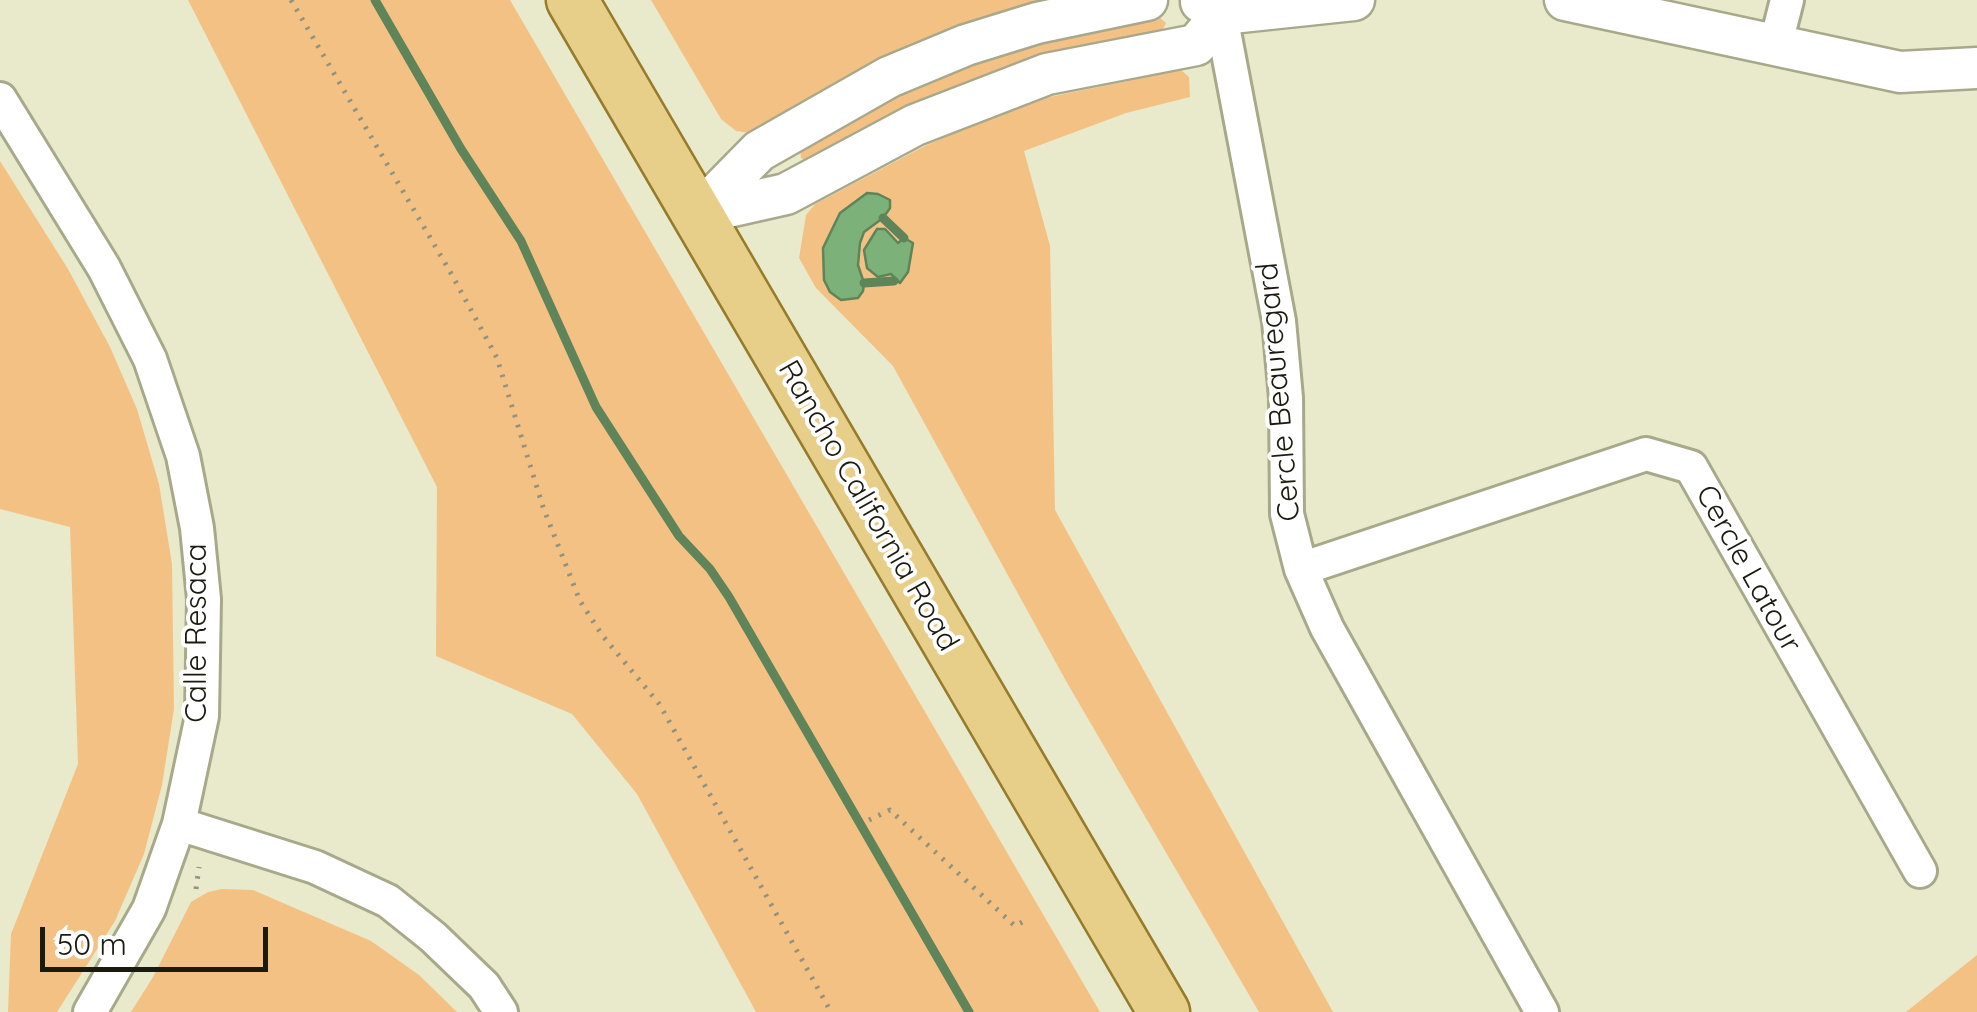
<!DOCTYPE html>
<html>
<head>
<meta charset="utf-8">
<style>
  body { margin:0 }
  #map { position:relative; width:1977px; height:1012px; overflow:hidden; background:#e9e9cb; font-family:Quicksand,sans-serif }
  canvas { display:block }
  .scale { position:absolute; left:40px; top:927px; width:228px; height:45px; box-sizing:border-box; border:5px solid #1a1a0f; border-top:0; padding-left:12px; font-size:30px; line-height:35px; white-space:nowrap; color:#1a1a0f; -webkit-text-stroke:8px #fff; paint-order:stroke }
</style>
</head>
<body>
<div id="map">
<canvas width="1977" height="1012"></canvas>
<div class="scale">50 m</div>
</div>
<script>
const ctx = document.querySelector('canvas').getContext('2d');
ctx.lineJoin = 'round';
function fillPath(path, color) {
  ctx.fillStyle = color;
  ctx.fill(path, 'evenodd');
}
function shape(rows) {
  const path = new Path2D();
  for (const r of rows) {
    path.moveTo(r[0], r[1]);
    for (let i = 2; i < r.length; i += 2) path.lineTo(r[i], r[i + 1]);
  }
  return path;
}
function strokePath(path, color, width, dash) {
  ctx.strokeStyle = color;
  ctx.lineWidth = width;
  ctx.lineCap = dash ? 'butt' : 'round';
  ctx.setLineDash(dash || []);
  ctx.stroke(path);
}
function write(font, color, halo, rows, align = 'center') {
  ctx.font = font + ' Quicksand,sans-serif';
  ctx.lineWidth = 8;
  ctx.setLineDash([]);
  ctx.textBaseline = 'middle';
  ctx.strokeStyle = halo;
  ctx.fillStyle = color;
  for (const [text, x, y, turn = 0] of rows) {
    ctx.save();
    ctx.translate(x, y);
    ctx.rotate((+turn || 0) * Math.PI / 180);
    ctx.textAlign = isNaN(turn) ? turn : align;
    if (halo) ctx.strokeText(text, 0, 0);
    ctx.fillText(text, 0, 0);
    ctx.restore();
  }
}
const green = shape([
  [188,0,510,0,1100,1012,756,1012,637,794,572,714,436,656,437,487],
  [651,0,1078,0,763,135,736,131,721,119],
  [1158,16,1166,23,1161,33,1045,58,962,84,806,161,801,158,800,148,828,131,956,65,1038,40],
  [1181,70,1189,77,1190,97,1126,113,1024,151,1050,246,1055,510,1333,1012,1259,1012,1066,681,893,366,816,288,799,258,806,215,815,204,923,147,987,118,1050,97],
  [0,161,68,269,110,347,137,409,159,484,172,564,174,709,162,785,144,854,115,921,57,1012,8,1012,11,934,78,764,70,527,0,509],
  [222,889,253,890,371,941,419,975,457,1012,131,1012,153,977,191,902,208,892],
  [1977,955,1977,1012,1906,1012]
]);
const water = shape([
  [867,193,878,194,890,200,890,208,883,218,864,232,860,243,858,265,864,283,863,291,858,298,841,300,830,292,824,280,823,248,840,213,867,193],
  [877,229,885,229,898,243,904,238,913,243,908,272,900,283,891,274,878,277,867,268,864,250,877,229]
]);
const stream = shape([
  [375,0,461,149,521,241,596,407,679,536,710,569,729,597,969,1012],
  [883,218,904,238],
  [864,283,894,281]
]);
const path = shape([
  [291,0,452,275,497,358,543,507,580,601,602,635,660,705,831,1012],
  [869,820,890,810,1015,926,1028,919],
  [196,889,199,867]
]);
const minor = shape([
  [1218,0,1279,321,1286,398,1287,514,1301,569,1327,628,1542,1012],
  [1775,47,1787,0],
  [0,99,104,268,150,359,183,456,197,528,204,599,202,716,179,824,149,909,90,1012],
  [1301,569,1646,454,1691,467,1920,871],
  [179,824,315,867,388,901,433,937,484,986,501,1012]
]);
const tertiary = shape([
  [1565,0,1900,72,1977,68],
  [1201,2,1222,14,1354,0],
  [697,214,786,194,915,125,1047,74,1196,45,1222,14],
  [697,214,759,151,889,77,966,45,1037,23,1147,0]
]);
const primary = shape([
  [572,0,1164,1012]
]);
const streetNames = [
  ["Cercle Beauregard",1279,392,-95],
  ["Rancho California Road",868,506,60],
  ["Cercle Latour",1748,569,61],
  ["Calle Resaca",197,633,-90]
];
fillPath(green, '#f4c185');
fillPath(water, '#7cb279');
strokePath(water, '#5f8459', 2.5);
strokePath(stream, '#5f8459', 9);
strokePath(minor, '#a8a88b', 38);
strokePath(tertiary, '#a8a88b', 45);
strokePath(primary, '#967b2c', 55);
strokePath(path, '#93937d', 5, [2.5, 8]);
strokePath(minor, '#fff', 32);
strokePath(tertiary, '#fff', 40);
strokePath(primary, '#e8cf89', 50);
write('30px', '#1a1a0f', '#fff', streetNames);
</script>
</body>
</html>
